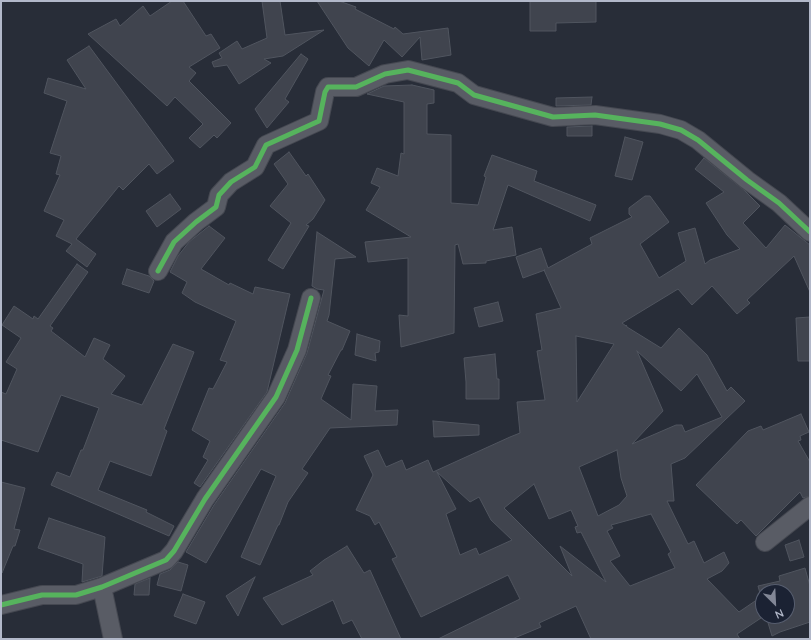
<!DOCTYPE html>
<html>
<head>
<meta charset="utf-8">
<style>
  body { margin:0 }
  #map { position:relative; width:811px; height:640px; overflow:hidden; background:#282d38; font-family:Quicksand,sans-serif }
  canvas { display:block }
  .frame { position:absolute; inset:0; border:2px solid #b2b8c9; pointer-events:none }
  .north { position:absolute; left:755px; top:584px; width:40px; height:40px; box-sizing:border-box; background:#1b2233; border:1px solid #575e6f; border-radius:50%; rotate:156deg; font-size:11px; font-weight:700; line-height:16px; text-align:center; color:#b2b8c9 }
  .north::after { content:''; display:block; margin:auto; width:14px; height:18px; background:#828796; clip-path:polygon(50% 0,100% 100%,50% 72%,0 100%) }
</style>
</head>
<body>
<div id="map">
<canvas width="811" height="640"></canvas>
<div class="frame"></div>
<div class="north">N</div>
</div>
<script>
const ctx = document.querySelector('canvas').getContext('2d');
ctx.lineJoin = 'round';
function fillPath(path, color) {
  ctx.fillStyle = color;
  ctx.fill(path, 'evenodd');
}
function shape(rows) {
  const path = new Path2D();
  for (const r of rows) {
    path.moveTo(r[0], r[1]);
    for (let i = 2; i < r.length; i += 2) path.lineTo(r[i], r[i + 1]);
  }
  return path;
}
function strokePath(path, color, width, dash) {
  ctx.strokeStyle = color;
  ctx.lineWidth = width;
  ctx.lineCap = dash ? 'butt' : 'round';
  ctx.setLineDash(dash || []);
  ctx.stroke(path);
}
const building = shape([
  [172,1,183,1,206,36,211,34,220,48,189,67,196,73,189,81,231,123,217,138,214,135,200,148,189,138,203,124,175,97,167,106,88,34,116,19,120,26,143,6,150,16,172,1],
  [262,1,280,1,285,35,324,30,283,56,264,59,271,63,239,84,227,65,214,67,212,62,222,58,219,53,237,41,242,49,267,38,262,1],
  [317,1,339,1,356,7,355,9,394,29,395,27,403,34,448,28,451,55,422,60,420,37,402,57,384,40,369,66,348,48,317,1],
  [530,1,596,1,596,22,556,23,556,31,530,31,530,1],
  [89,46,174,161,157,174,149,164,123,190,119,186,76,239,96,254,87,267,66,251,72,244,56,236,64,220,44,211,60,175,56,174,61,156,50,153,67,101,44,93,48,78,86,89,67,60,89,46],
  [301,54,308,59,285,99,289,102,267,128,255,109,301,54],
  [412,85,434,90,434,103,427,104,427,134,451,135,451,203,478,205,486,177,484,176,492,155,537,171,534,181,596,205,590,221,508,185,493,230,512,227,516,255,486,261,486,263,463,264,458,244,455,245,454,333,401,347,399,315,408,316,408,258,368,262,365,242,411,237,366,210,380,187,371,183,377,168,398,176,401,153,404,154,404,102,367,94,384,86,412,85],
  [592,97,591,105,556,106,556,98,592,97],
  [592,126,592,136,567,136,567,127,592,126],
  [625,137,643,142,632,180,615,176,625,137],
  [289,152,306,176,308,174,325,200,313,219,306,225,309,226,283,269,268,260,291,223,270,206,288,184,274,164,289,152],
  [704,158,744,190,760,206,743,223,766,248,785,225,810,245,810,292,794,256,747,300,750,303,737,314,712,286,692,305,678,289,622,323,626,326,626,325,627,327,661,348,679,328,707,355,727,391,731,387,745,401,685,458,671,464,674,501,667,501,688,544,694,541,704,563,724,552,729,563,722,571,707,579,739,612,761,597,758,586,780,581,779,576,805,568,810,586,810,622,780,632,772,636,766,616,787,616,787,592,763,592,764,616,737,634,740,639,591,639,576,606,539,623,541,627,512,639,438,639,520,599,508,575,421,617,392,559,397,557,379,522,375,525,370,516,356,510,373,475,364,456,378,450,386,467,402,460,406,470,428,460,433,472,510,437,520,433,517,402,545,400,537,351,542,350,536,314,561,308,544,270,545,270,523,278,516,257,541,248,548,268,592,244,590,238,632,217,629,214,629,208,645,196,650,196,669,222,640,244,659,278,686,261,678,233,695,228,705,264,710,260,740,249,727,235,706,203,724,192,695,169,704,158],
  [576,336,614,344,577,402,576,336],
  [637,351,681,391,697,374,722,417,685,432,682,425,676,425,632,444,663,411,637,351],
  [617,450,621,478,627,496,619,505,598,516,579,467,617,450],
  [437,472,470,502,479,497,491,520,512,540,479,555,476,548,460,555,446,514,456,509,437,472],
  [534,484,549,519,571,510,578,526,575,527,577,533,581,532,606,582,560,546,572,576,504,508,534,484],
  [651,514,671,552,668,554,675,568,630,586,610,561,620,556,607,531,613,528,611,525,651,514],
  [170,194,181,209,157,227,146,211,170,194],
  [209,226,225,238,201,269,229,285,230,283,253,294,255,287,290,294,267,392,200,487,194,483,208,460,203,457,210,441,192,430,209,388,213,389,227,362,220,360,236,321,195,302,182,293,187,282,170,272,178,256,189,242,209,226],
  [317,232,356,257,335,259,329,315,327,321,350,331,342,350,341,350,328,375,331,376,321,399,351,420,353,384,377,386,375,411,398,410,397,425,330,428,302,469,308,473,288,502,279,525,278,525,260,565,241,557,276,476,261,469,206,563,186,552,214,505,285,403,307,353,324,290,317,289,312,286,317,232],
  [77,264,88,272,50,326,53,328,51,331,85,357,94,338,110,345,103,359,125,376,111,394,142,405,173,344,194,352,164,429,167,431,151,476,110,461,98,490,147,510,146,512,174,526,169,536,51,485,57,472,70,477,81,450,83,450,99,408,61,395,38,452,1,440,1,392,6,394,17,369,6,362,21,338,2,325,14,306,33,319,34,316,38,319,77,264],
  [127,269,149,276,154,281,149,293,122,284,127,269],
  [498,302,503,321,479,327,474,308,498,302],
  [810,317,810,361,798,361,796,318,810,317],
  [357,334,380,341,379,352,375,353,376,361,355,355,357,334],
  [495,354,497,379,499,379,499,399,466,399,466,382,464,358,495,354],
  [801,414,809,432,800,436,801,440,798,441,810,462,810,496,803,498,800,492,756,536,741,520,737,524,696,485,748,431,761,426,763,430,801,414],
  [433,421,479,425,479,435,434,437,433,421],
  [1,482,25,488,14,529,20,530,15,546,13,546,2,573,1,482],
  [49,518,105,537,102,576,82,582,83,564,38,548,49,518],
  [799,540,804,557,790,561,785,545,799,540],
  [347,546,364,573,370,570,401,639,362,639,352,620,343,624,333,600,282,625,263,598,313,575,310,571,324,560,347,546],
  [178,562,188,565,181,591,157,585,160,574,170,570,178,562],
  [255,577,238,616,226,596,255,577],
  [150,578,149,595,134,595,135,584,150,578],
  [183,594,205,602,196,624,174,616,183,594]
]);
const street = shape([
  [158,271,174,242,196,222,216,207,219,195,231,182,255,167,266,145,319,121,325,92,328,87,356,87,385,74,408,70,458,83,474,95,553,117,595,115,660,124,681,130,698,140,747,180,779,203,810,232],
  [765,542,810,506],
  [102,587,113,639],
  [1,605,42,595,76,595,102,587,166,560,174,551,205,499,276,397,297,350,311,298]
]);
const cycleway = shape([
  [158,271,174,242,196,222,216,207,219,195,231,182,255,167,266,145,319,121,325,92,328,87,356,87,385,74,408,70,458,83,474,95,553,117,595,115,660,124,681,130,698,140,747,180,779,203,810,232],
  [1,605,42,595,76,595,102,587,166,560,174,551,205,499,276,397,297,350,311,298]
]);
fillPath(building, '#40444e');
strokePath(building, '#50555f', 1);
strokePath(street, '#454851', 20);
strokePath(street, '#595c65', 18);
strokePath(cycleway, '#56b35d', 5);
</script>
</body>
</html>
